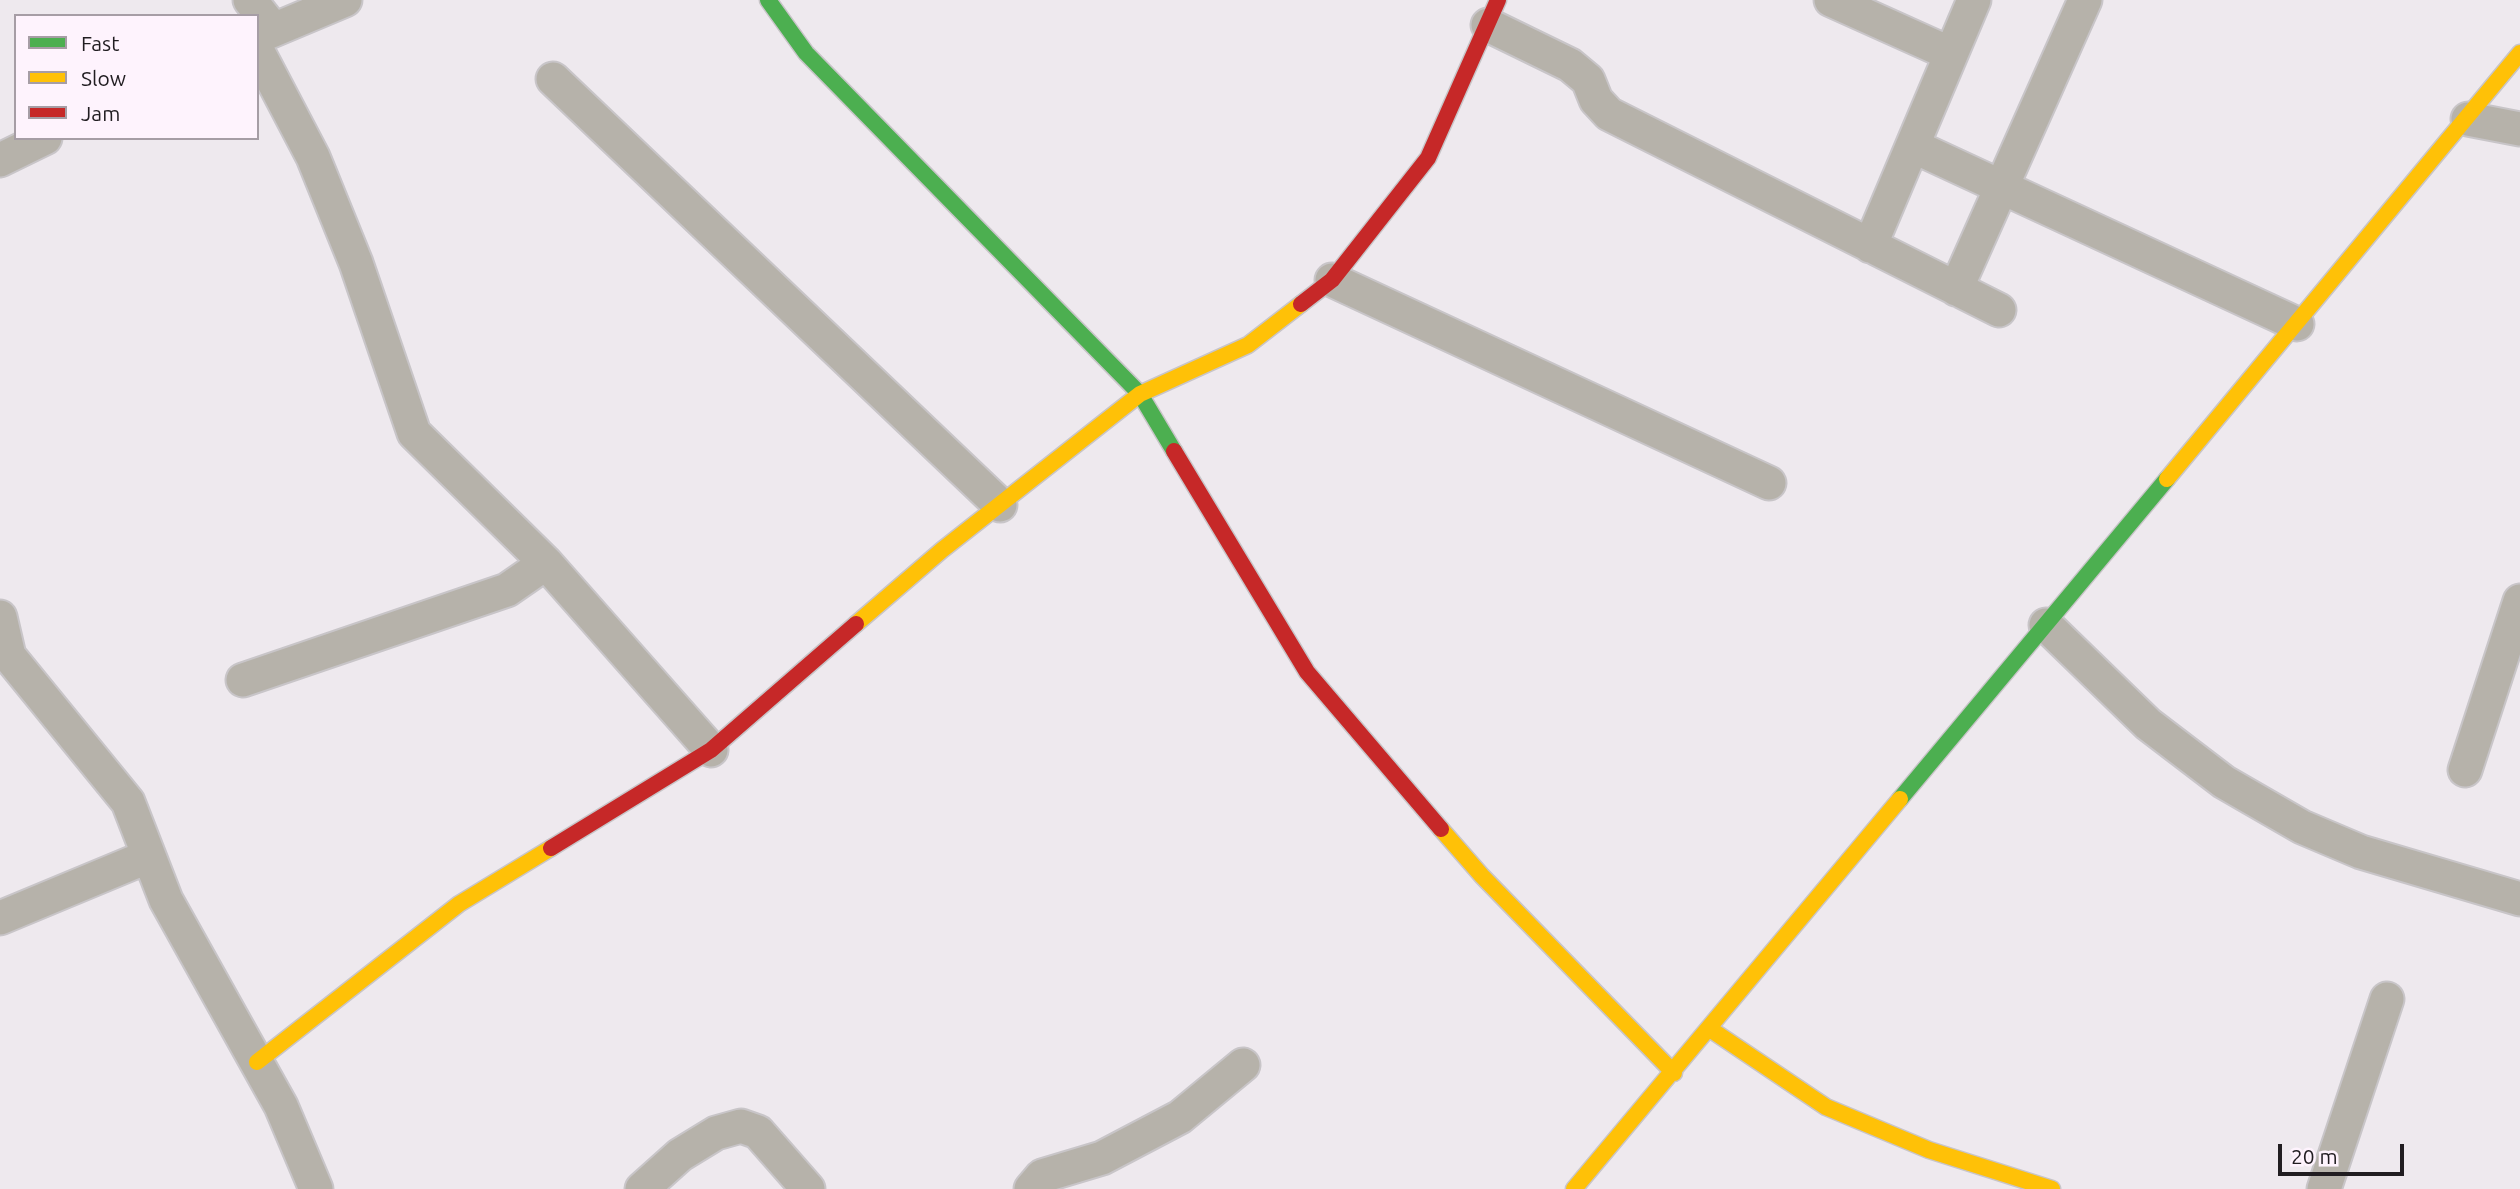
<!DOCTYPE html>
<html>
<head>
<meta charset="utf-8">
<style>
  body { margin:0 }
  #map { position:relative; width:2520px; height:1189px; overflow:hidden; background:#eee9ee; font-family:Ubuntu,sans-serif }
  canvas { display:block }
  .legend { position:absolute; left:14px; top:14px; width:245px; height:126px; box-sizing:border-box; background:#fef3fd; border:2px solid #a69da5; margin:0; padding:9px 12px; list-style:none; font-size:21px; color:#211d21 }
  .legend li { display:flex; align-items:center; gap:14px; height:35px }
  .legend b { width:35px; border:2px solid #a69da5 }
  .scale { position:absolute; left:2278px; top:1144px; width:126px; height:32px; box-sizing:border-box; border:4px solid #211d21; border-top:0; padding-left:9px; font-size:21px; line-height:24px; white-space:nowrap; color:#211d21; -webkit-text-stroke:5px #fef3fd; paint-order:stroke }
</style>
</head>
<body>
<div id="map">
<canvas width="2520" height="1189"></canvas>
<ul class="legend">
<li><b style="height:9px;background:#4caf50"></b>Fast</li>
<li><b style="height:9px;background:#ffc107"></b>Slow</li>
<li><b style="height:9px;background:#c62828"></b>Jam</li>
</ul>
<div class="scale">20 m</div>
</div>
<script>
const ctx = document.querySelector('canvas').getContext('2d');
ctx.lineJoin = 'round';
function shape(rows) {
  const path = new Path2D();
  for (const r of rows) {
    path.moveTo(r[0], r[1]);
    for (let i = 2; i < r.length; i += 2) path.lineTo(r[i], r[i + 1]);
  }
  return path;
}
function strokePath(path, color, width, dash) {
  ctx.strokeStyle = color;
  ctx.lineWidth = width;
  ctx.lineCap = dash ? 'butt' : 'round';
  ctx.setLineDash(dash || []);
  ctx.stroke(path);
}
const street = shape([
  [250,0,273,29],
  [1831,0,1951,54],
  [1488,25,1570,65,1588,80,1596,100,1609,114,1999,310],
  [257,37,345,0],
  [257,50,313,157,356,263,414,433,546,563,711,750],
  [553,79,1000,505],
  [2468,119,2520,129],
  [1913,146,2297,324],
  [0,160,45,138],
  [1870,246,1974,0],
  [1332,280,1769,483],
  [1956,289,2085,0],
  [0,617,9,656,128,802,166,900,281,1106,316,1189],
  [2046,625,2148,724,2224,782,2302,827,2361,852,2520,899],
  [243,680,507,590,546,563],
  [2465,770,2520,601],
  [0,918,149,856],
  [642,1189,680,1155,716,1133,741,1126,758,1132,808,1189],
  [1031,1189,1042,1176,1102,1158,1180,1117,1243,1065],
  [2324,1189,2387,999]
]);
const fast = shape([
  [768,0,806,53,1140,394,1174,451],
  [1900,799,2167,479]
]);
const slow = shape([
  [2167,479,2520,53],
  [856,624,942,550,1140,394,1248,345,1301,304],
  [1441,829,1482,876,1674,1073],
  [1710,1029,1826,1107,1929,1150,2052,1189],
  [257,1062,459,904,551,848],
  [1574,1189,1900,799]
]);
const jam = shape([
  [1301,304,1332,280,1428,158,1498,0],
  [1174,451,1307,672,1441,829],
  [551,848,711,750,856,624]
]);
strokePath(street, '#c8c5c8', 37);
strokePath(fast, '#c8c5c8', 19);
strokePath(slow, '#c8c5c8', 19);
strokePath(jam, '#c8c5c8', 19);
strokePath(street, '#b6b2aa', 33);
strokePath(fast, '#4caf50', 16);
strokePath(slow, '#ffc107', 16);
strokePath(jam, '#c62828', 16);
</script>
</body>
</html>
